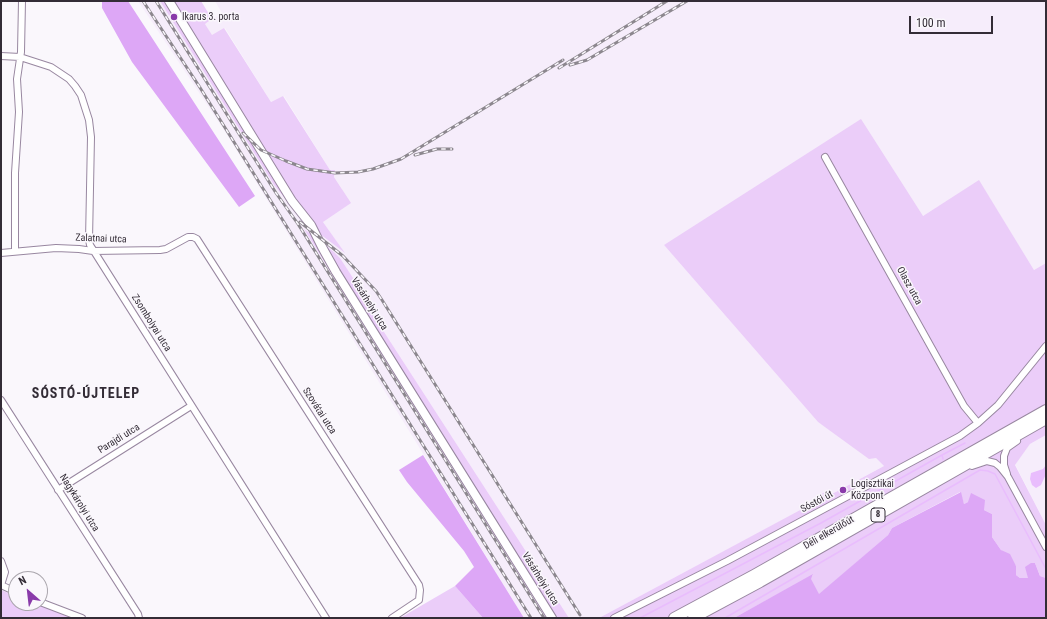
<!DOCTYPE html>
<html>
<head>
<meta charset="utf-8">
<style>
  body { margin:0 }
  #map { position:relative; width:1047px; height:619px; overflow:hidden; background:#faf7fc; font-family:"Roboto Condensed",sans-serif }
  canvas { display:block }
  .frame { position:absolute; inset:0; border:2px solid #332c36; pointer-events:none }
  .north { position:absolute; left:8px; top:571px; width:40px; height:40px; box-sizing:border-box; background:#faf7fc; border:1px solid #aaa6ad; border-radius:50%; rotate:332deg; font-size:11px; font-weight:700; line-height:16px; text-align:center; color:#332c36 }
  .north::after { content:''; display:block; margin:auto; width:14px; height:18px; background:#8a3baa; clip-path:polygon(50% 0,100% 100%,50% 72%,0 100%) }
  .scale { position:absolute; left:909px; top:16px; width:84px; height:18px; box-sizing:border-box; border:2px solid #332c36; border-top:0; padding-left:5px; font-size:12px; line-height:14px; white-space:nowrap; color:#332c36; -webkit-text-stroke:3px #faf7fc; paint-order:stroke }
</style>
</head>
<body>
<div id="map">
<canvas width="1047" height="619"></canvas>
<div class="frame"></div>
<div class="north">N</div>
<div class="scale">100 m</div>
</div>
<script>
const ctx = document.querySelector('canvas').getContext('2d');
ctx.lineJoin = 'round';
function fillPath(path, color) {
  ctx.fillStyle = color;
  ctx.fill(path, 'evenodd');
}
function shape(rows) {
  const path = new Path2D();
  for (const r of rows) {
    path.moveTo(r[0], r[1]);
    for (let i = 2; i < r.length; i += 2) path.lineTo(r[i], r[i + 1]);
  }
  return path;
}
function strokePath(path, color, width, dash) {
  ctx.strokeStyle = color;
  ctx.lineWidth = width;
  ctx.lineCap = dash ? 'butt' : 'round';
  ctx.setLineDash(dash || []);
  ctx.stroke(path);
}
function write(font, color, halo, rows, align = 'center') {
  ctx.font = font + ' "Roboto Condensed",sans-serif';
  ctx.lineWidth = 3;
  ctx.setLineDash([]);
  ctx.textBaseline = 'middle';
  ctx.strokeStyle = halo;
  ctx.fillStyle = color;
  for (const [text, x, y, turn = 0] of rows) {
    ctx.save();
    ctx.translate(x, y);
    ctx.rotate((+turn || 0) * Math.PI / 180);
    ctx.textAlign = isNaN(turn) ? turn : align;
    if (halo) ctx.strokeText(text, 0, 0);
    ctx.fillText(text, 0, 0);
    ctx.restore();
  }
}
const built = shape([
  [138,1,160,1,274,185,299,218,309,227,344,252,323,222,342,189,334,177,335,170,330,170,284,96,271,102,225,28,212,36,205,24,222,13,215,1,1046,1,1046,263,1034,270,979,181,923,216,664,245,818,422,876,458,884,466,832,494,818,496,818,501,599,618,569,618,355,287,355,281,340,258,334,252,305,230,546,618,524,618,226,133],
  [1046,435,1046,525,1015,464,1030,444]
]);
const green = shape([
  [160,1,201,1,212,19,205,24,212,35,224,28,271,102,283,96,330,170,335,170,334,177,351,203,323,222,345,253,304,222,274,185],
  [861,119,923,216,979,180,1034,270,1046,263,1046,435,1030,444,1015,465,1046,525,1046,578,1040,576,1035,563,1029,578,1020,578,1016,575,1016,566,1001,550,992,537,992,514,968,502,964,504,960,492,892,528,888,535,819,595,810,579,813,575,734,618,599,618,817,501,818,496,827,491,832,494,884,466,876,458,869,459,818,422,664,245],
  [304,229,334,252,340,258,355,281,355,287,569,618,546,618],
  [455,586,483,618,400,618],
  [1,590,16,596,16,603,34,603,72,618,1,618]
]);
const forest = shape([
  [102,1,128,1,255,196,239,207,132,62,102,8],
  [423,455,524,618,483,618,455,586,474,567,464,551,407,482,399,470],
  [961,492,964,504,968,502,971,493,985,500,984,510,992,514,992,537,1001,550,1010,554,1016,566,1016,575,1020,578,1028,578,1025,567,1031,563,1035,563,1040,576,1046,578,1046,618,734,618,813,574,811,579,819,594,888,535,892,528]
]);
const water = shape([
  [1046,459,1046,474,1041,485,1036,488,1032,485,1030,479,1031,473,1043,469,1046,465]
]);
const stream = shape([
  [942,455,965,443],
  [640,618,821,523,942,455,943,459],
  [725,618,980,470,988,471,995,474,1046,569]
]);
const minor = shape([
  [1,56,20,57,51,67,69,79,75,86,81,95,89,120,91,137,89,240,90,245,326,618],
  [825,157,964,406,978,423],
  [15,251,15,173,19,112,17,79,21,52,22,1],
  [1,253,56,248,79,249,93,251,160,250,166,249,188,237,193,237,197,239,419,585,420,590,419,600,392,618],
  [1,400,138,614,139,618],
  [972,466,987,461,995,463,1000,467,1008,477,1046,547],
  [1007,474,1004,465,1004,456,1007,448,1017,441],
  [58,490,191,406],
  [1,561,5,572,1,585],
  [1,585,16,592],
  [40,602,82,618],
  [614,618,727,561,960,436,978,423,998,405,1046,346]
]);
const tertiary = shape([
  [169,1,292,201,311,225,322,247,336,272,552,618]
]);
const primary = shape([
  [674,618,754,575,1046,410],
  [693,618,760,582,1046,419]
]);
const rail = shape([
  [143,1,199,86,531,618],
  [156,1,276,193,298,224,544,618],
  [570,65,587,60,609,47,687,1],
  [559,68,667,1],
  [243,133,261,150,286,161,307,169,335,173,358,172,373,169,401,159,563,60],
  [415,155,437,149,452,149],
  [300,222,343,256,376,291,382,300,580,615]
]);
const markers = [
  [174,17,4,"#8a3baa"],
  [843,490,4,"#8a3baa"]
];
const shields = [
  [878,515,14]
];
const shieldNames = [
  ["8",878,515]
];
const poiNames = [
  ["Ikarus 3. porta",182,17],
  ["Logisztikai",851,484],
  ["Központ",851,496]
];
const streetNames = [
  ["Zalatnai utca",101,239,2],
  ["Olasz utca",909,286,61],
  ["Vásárhelyi utca",369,304,58],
  ["Zsombolyai utca",151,323,58],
  ["Szovátai utca",319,411,57],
  ["Parajdi utca",119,439,-32],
  ["Sóstói út",817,502,-28],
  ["Nagykárolyi utca",79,503,58],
  ["Déli elkerülőút",829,533,-30],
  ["Vásárhelyi utca",540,579,58]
];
const districtNames = [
  ["SÓSTÓ-ÚJTELEP",86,394]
];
fillPath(built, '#f6edfb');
fillPath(green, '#ebcdf9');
fillPath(forest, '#dda7f6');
fillPath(water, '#e9bdfd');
strokePath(stream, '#e9bdfd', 1.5);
strokePath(minor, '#9887a0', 8);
strokePath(tertiary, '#9887a0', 10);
strokePath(primary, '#9887a0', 12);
strokePath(minor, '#fff', 6);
strokePath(tertiary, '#fff', 8);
strokePath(primary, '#fff', 10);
strokePath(rail, '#8c878e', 3);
strokePath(rail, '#faf7fc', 1.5, [4.5]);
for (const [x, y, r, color] of markers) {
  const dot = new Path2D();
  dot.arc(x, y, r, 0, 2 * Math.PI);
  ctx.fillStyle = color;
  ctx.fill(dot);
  strokePath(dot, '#faf7fc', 1.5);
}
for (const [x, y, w] of shields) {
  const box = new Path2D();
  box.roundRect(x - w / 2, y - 7, w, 14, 3);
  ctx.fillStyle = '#faf7fc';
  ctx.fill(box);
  strokePath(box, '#332c36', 1);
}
write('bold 9px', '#332c36', null, shieldNames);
write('10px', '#332c36', '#faf7fc', poiNames, 'left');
write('10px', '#332c36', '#faf7fc', streetNames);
ctx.letterSpacing = '1px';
write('bold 14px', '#332c36', '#faf7fc', districtNames);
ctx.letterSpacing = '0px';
</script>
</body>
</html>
